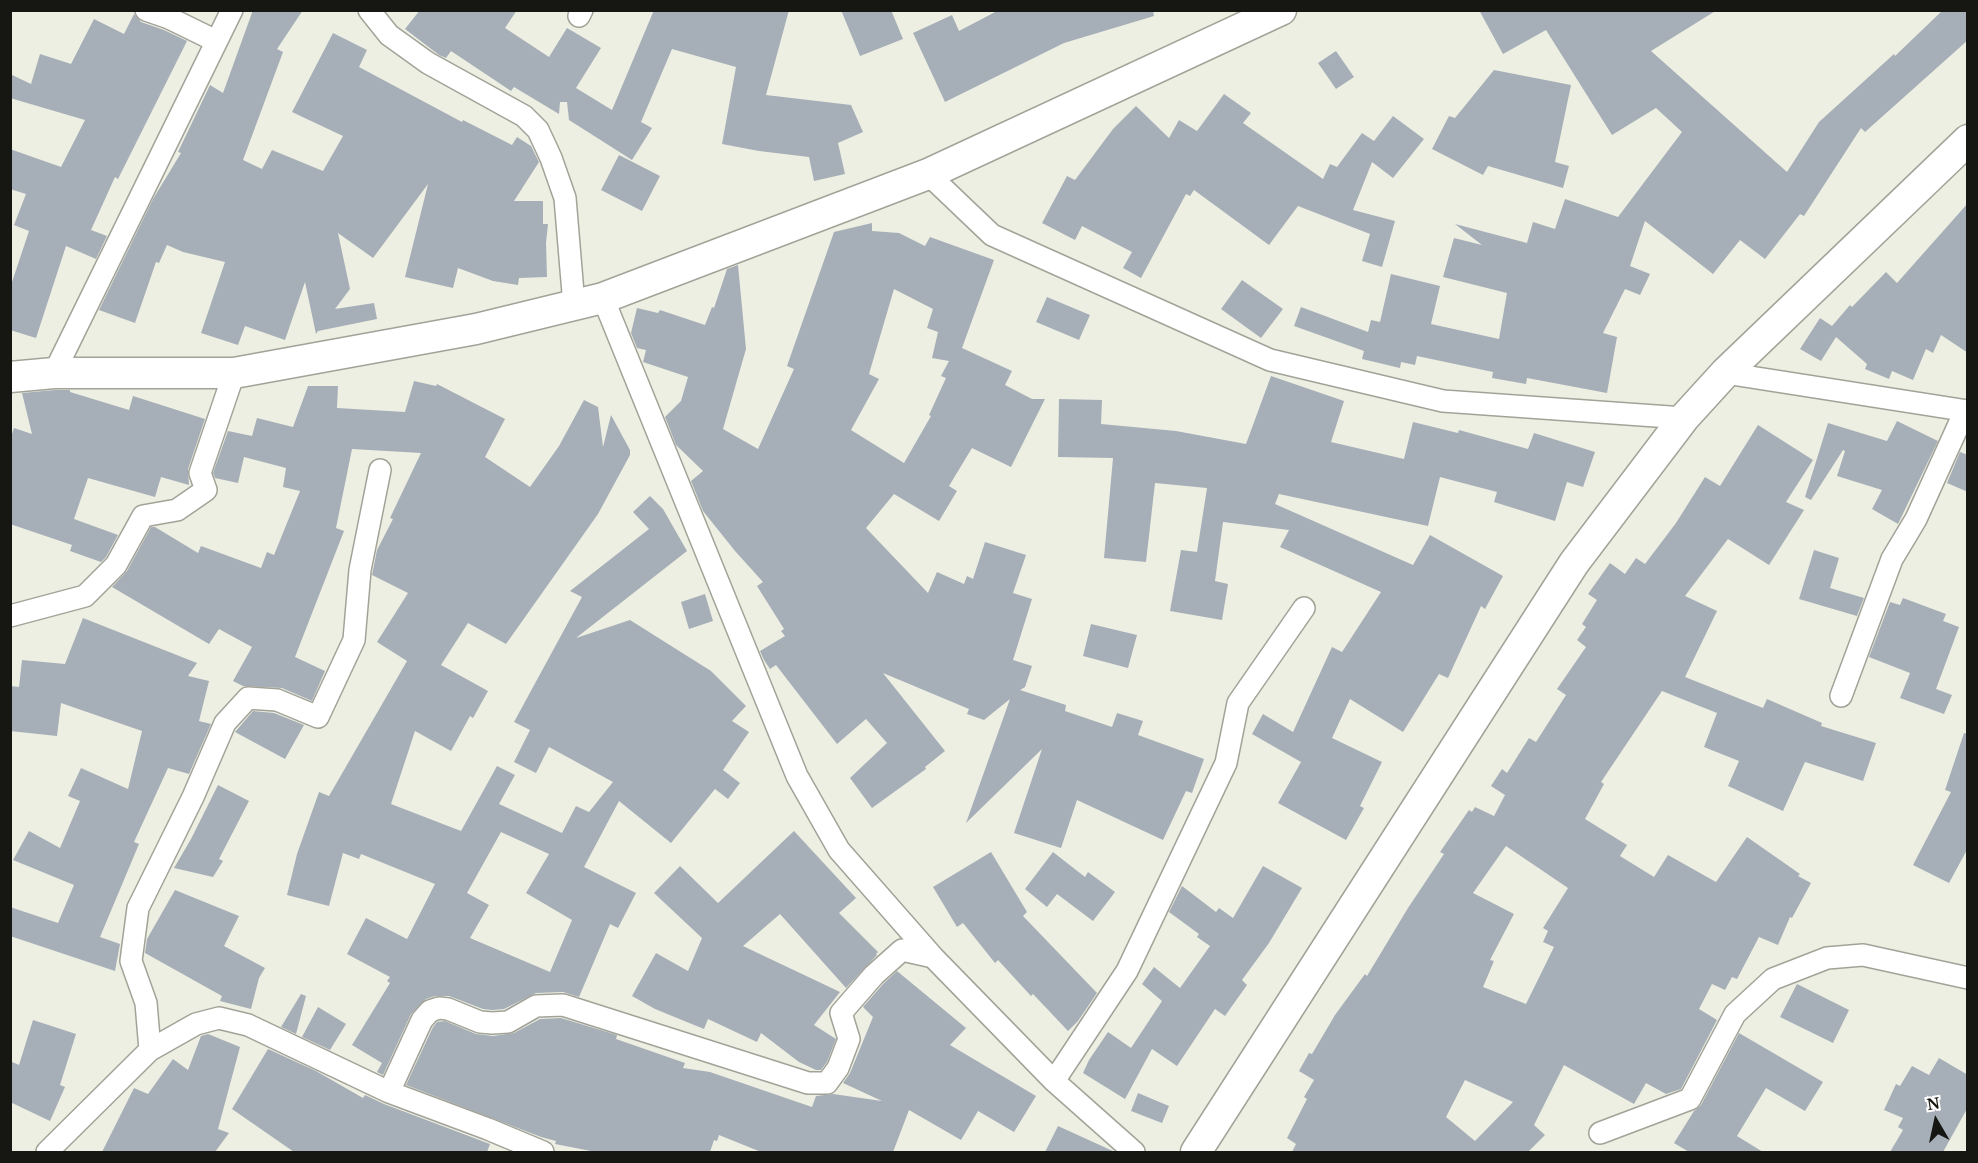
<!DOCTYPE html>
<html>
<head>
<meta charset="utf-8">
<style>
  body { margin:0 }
  #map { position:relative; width:1978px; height:1163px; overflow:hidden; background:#eeefe3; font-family:"Noto Serif",serif }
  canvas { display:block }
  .frame { position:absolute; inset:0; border:12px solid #161612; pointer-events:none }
  .north { position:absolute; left:1906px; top:1091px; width:60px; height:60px; -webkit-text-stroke:4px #fff; paint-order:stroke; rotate:351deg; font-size:16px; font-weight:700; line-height:24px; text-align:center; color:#161612 }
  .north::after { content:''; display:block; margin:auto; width:21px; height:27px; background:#161612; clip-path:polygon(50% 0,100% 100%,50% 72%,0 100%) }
</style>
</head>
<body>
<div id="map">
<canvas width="1978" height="1163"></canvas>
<div class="frame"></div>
<div class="north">N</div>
</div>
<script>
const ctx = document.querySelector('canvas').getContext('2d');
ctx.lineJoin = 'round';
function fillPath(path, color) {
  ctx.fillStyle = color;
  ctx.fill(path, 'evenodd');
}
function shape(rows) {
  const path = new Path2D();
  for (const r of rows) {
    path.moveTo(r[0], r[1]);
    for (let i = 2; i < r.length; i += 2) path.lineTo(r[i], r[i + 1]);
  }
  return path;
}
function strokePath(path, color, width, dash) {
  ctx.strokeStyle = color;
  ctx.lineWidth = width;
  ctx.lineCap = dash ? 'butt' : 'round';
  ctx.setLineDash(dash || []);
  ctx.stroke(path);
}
const building = shape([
  [253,10,303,10,277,49,283,52,243,160,262,169,272,150,323,171,343,136,292,112,333,33,367,50,359,67,462,122,463,120,512,145,517,137,531,146,539,162,514,201,543,201,543,224,548,224,546,243,547,277,519,278,518,285,493,281,458,268,453,288,405,277,428,184,373,258,338,233,350,289,335,309,374,303,377,319,318,331,316,334,305,282,285,340,245,326,238,345,201,333,225,262,183,252,167,245,159,263,156,262,135,323,99,310,153,199,181,153,178,152,210,85,223,93],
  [420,10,517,10,505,28,549,57,567,28,601,48,576,88,612,110,654,10,789,10,766,95,851,105,863,132,838,143,845,174,814,181,809,157,759,151,722,144,736,67,672,49,641,122,652,128,632,160,569,120,567,102,560,102,559,114,514,87,511,91,451,51,446,58,439,55,405,29],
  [841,10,891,10,903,39,860,56],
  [999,10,1153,10,1154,16,1064,43,945,102,913,33,952,15,959,31],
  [1479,10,1717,10,1651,51,1787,172,1819,122,1894,54,1895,56,1943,10,1968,10,1968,40,1865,132,1861,128,1804,216,1800,214,1765,259,1740,240,1713,274,1645,221,1630,266,1650,274,1640,295,1625,289,1603,333,1617,337,1607,393,1527,378,1526,384,1492,378,1493,372,1417,356,1415,365,1401,362,1400,368,1362,359,1364,351,1294,326,1301,307,1368,332,1371,320,1380,322,1391,274,1440,286,1431,324,1499,339,1507,293,1443,277,1454,238,1482,245,1455,224,1527,243,1533,222,1555,229,1565,199,1618,217,1682,132,1656,108,1612,135,1546,30,1503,54],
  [134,14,141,22,164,30,187,41,118,179,115,177,91,230,107,236,96,259,66,246,36,338,10,330,10,288,29,231,14,225,26,194,10,189,10,149,61,167,85,120,10,98,10,74,31,84,40,54,71,64,94,19,124,34],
  [1336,51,1354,77,1336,89,1318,63],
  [1494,70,1571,85,1555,162,1569,166,1563,188,1488,166,1483,175,1432,149,1449,116,1455,118],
  [1224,94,1251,113,1243,123,1323,179,1330,164,1337,167,1362,133,1374,141,1393,116,1424,139,1393,178,1372,162,1353,210,1395,221,1382,267,1362,261,1370,234,1298,206,1269,245,1194,190,1190,196,1186,194,1141,278,1123,268,1132,252,1082,226,1075,240,1042,223,1067,176,1075,180,1113,129,1136,106,1169,138,1179,120,1197,131],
  [619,155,660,176,642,211,601,190],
  [1968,203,1968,353,1941,335,1933,353,1926,349,1913,380,1892,371,1889,379,1865,369,1867,364,1836,337,1821,361,1800,349,1820,318,1832,326,1850,305,1852,307,1886,272,1897,283],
  [872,223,872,231,899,233,925,246,930,237,994,260,962,348,1012,371,1005,385,1032,399,1045,399,1011,467,972,448,949,486,957,491,939,521,894,494,866,528,928,593,937,572,964,584,967,576,973,579,985,542,1026,555,1013,593,1032,599,1013,660,1032,666,1025,687,1020,690,1066,705,1065,711,1112,727,1117,713,1143,721,1138,735,1204,759,1192,793,1186,791,1163,840,1077,800,1061,848,1014,833,1042,749,966,823,1010,699,984,720,967,714,969,709,883,673,945,751,925,767,926,769,872,808,850,778,887,743,866,719,837,744,776,665,770,669,764,660,760,651,785,636,781,631,784,629,757,586,763,582,735,551,703,511,691,481,703,471,676,445,665,417,681,401,688,377,643,362,646,350,637,348,631,333,637,308,658,313,660,310,705,325,712,307,714,308,727,269,738,265,746,349,723,429,758,449,794,369,787,366,834,232],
  [894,289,933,309,927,328,938,332,932,358,949,361,941,376,946,378,929,415,931,416,904,463,851,430,879,379,869,374],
  [1242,280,1283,309,1261,338,1221,309],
  [1047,297,1090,315,1079,340,1036,322],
  [1271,376,1344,401,1331,442,1404,459,1413,422,1458,433,1459,430,1528,449,1534,433,1595,452,1583,487,1567,482,1555,521,1494,502,1497,492,1440,477,1428,526,1279,494,1275,504,1413,565,1430,535,1503,576,1485,609,1481,606,1448,678,1439,674,1403,732,1350,699,1332,738,1382,762,1360,806,1364,808,1346,840,1278,803,1301,762,1252,734,1263,714,1293,732,1332,647,1342,652,1381,592,1280,547,1289,530,1223,522,1215,581,1228,584,1222,620,1170,611,1181,550,1197,552,1207,488,1155,483,1146,562,1104,558,1113,458,1058,457,1059,399,1102,400,1101,424,1176,431,1246,444],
  [414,381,436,386,437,384,505,419,485,457,530,487,559,446,584,400,598,407,603,447,611,415,630,450,630,455,598,514,506,644,468,623,441,665,488,691,473,718,470,716,451,751,415,731,391,804,461,831,497,766,515,775,499,804,562,833,576,806,589,812,613,782,549,747,536,773,514,762,530,730,514,722,582,597,570,591,649,529,633,512,650,496,663,509,687,551,576,638,630,620,711,671,746,706,732,721,749,732,723,770,740,783,728,799,715,789,671,843,619,801,584,867,636,893,618,928,610,924,579,997,563,992,536,993,504,1009,492,1010,483,1009,449,996,435,996,426,999,411,1014,383,1075,377,1072,382,1063,352,1045,390,983,387,981,390,977,347,954,366,918,407,939,435,884,361,854,359,859,343,853,329,906,287,895,297,854,319,792,329,796,407,661,377,642,408,593,372,575,377,550,393,519,390,518,421,453,352,449,336,528,344,531,295,657,325,671,312,701,282,688,243,686,233,681,252,647,219,629,209,644,112,587,127,571,151,527,155,527,198,553,201,546,261,568,267,552,274,555,300,491,283,487,286,468,244,457,238,483,215,478,213,473,228,431,252,436,257,418,293,427,308,386,338,386,337,408,405,412],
  [501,832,549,854,526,893,572,920,550,972,470,938,489,905,467,893],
  [55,390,70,390,70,392,129,410,133,396,205,419,188,469,189,485,161,477,155,497,88,478,74,519,118,535,106,557,101,562,70,551,72,545,10,524,10,440,14,428,32,434,22,393],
  [1897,421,1938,441,1898,524,1872,509,1882,490,1837,476,1845,451,1843,450,1811,500,1805,497,1828,423,1887,441],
  [1758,425,1813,460,1786,502,1804,510,1769,565,1728,539,1685,596,1717,611,1685,677,1763,708,1767,699,1822,723,1821,726,1876,743,1863,781,1805,762,1783,811,1728,786,1739,761,1704,747,1717,713,1662,691,1601,782,1604,784,1585,819,1627,845,1620,856,1654,877,1668,855,1716,882,1747,837,1800,874,1798,876,1811,883,1792,918,1790,917,1778,945,1759,937,1737,979,1732,977,1725,990,1712,984,1699,1009,1717,1020,1681,1089,1666,1094,1646,1083,1634,1104,1564,1065,1534,1125,1545,1135,1528,1152,1292,1152,1296,1144,1287,1138,1307,1099,1304,1097,1314,1080,1299,1071,1309,1053,1312,1054,1335,1015,1365,974,1367,976,1408,908,1444,854,1440,852,1469,810,1472,812,1475,807,1494,816,1505,795,1491,786,1502,769,1507,773,1529,738,1536,742,1566,695,1557,689,1586,647,1577,640,1586,627,1582,624,1597,600,1588,594,1610,563,1625,574,1636,558,1645,564,1676,523,1705,477,1720,486],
  [1506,846,1568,888,1543,928,1548,931,1543,942,1554,947,1526,1004,1483,987,1494,961,1490,960,1514,914,1473,893],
  [1465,1080,1513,1102,1475,1141,1446,1117],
  [1960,452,1968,455,1968,492,1947,483],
  [1814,550,1839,558,1830,588,1864,598,1857,616,1799,599],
  [705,594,713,621,689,629,681,602],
  [1903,598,1946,614,1943,621,1959,627,1936,689,1952,695,1944,714,1900,698,1910,673,1869,657,1890,602,1900,605],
  [83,618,197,663,188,676,209,681,199,721,211,724,189,774,168,768,134,842,139,844,100,937,120,944,115,971,10,936,10,907,58,923,74,885,13,860,29,831,60,848,80,801,68,796,81,768,128,789,142,731,61,703,57,736,10,731,10,686,19,687,22,660,65,664],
  [1091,624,1137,635,1128,668,1083,656],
  [253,711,274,713,304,725,285,759,235,732],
  [1964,733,1968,734,1968,848,1949,883,1913,865,1951,792,1945,790],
  [218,785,249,801,219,859,223,861,213,877,174,868,191,839],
  [794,831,856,898,839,913,878,952,876,954,877,955,846,988,780,914,743,946,840,992,814,1025,836,1039,827,1062,821,1070,816,1070,799,1062,761,1033,757,1042,708,1019,704,1029,655,1009,632,996,656,953,688,971,702,938,654,893,680,866,718,903],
  [991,852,1027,912,1023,916,1097,993,1078,1021,1068,1031,1033,994,1031,996,998,960,995,963,963,923,957,927,933,887],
  [1053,852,1085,877,1088,872,1115,892,1093,921,1057,894,1047,907,1025,889],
  [1263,866,1302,888,1269,943,1242,980,1247,985,1225,1016,1215,1009,1177,1066,1152,1049,1125,1099,1083,1073,1089,1060,1108,1032,1131,1048,1162,1001,1142,984,1154,967,1180,988,1210,946,1197,937,1199,934,1169,912,1182,886,1216,912,1219,908,1233,918],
  [175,890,239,916,224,946,265,968,259,978,251,1009,220,1001,222,996,145,953,147,939],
  [897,971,966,1028,950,1045,1036,1096,1014,1132,978,1111,961,1140,909,1110,893,1152,761,1152,719,1135,717,1141,714,1140,710,1152,596,1152,555,1144,556,1141,541,1137,406,1085,433,1027,437,1022,445,1021,476,1034,493,1036,514,1033,540,1019,561,1018,617,1035,616,1039,685,1063,683,1068,710,1072,812,1107,816,1096,833,1094,882,1101,843,1083,850,1073,873,1017,863,1007,883,984],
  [1797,984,1849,1010,1833,1043,1780,1017],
  [301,994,306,996,296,1034,281,1027],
  [318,1007,346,1024,330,1050,302,1037],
  [33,1020,76,1034,60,1085,65,1087,50,1121,10,1102,10,1061,19,1065],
  [1739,1033,1823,1082,1805,1111,1766,1088,1737,1136,1763,1152,1689,1152,1674,1143,1694,1111,1701,1105],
  [208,1034,240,1047,218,1129,229,1133,215,1152,102,1152,134,1088,148,1094,173,1059,188,1070,201,1036],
  [268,1049,316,1071,363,1098,365,1095,384,1104,490,1144,487,1152,294,1152,232,1109],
  [1939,1058,1968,1075,1968,1107,1943,1152,1890,1152,1903,1130,1898,1127,1903,1118,1884,1110,1896,1084,1900,1086,1912,1066,1929,1075],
  [1138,1093,1169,1106,1162,1123,1131,1111],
  [1058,1126,1115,1152,1045,1152]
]);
const minor = shape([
  [146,10,169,18,216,41],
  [369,10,389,35,428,63,524,116,538,130,551,158,565,198,574,305],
  [579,16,582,10],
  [928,174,992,235,1270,360,1443,401,1684,418],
  [603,298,797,776,839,850,933,957,1054,1081,1134,1152],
  [54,373,232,10],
  [1725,373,1968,411],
  [10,616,85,596,116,565,143,516,177,510,206,490,200,473,234,373],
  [1841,696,1892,559,1916,519,1965,411],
  [150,1050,146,1003,131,961,138,908,193,797,225,723,248,698,277,700,318,717,354,640,360,570,380,470],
  [1054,1081,1127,971,1226,763,1238,703,1304,608],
  [389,1092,422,1020,430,1011,439,1008,448,1009,480,1022,492,1023,508,1022,536,1006,563,1005,808,1083,827,1083,838,1068,849,1039,841,1013,874,975,902,950,933,957],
  [1600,1133,1690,1099,1735,1014,1773,979,1827,958,1863,955,1968,978],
  [47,1152,150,1050,196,1024,219,1018,248,1025,389,1092,488,1129,543,1152]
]);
const secondary = shape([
  [10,377,54,373,234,373,476,329,603,298,928,174,1281,10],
  [1196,1152,1574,563,1684,418,1725,373,1968,140]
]);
fillPath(building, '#a6afb7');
strokePath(minor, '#a2a398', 24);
strokePath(secondary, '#a2a398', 33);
strokePath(minor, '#fff', 21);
strokePath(secondary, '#fff', 30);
</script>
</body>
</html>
